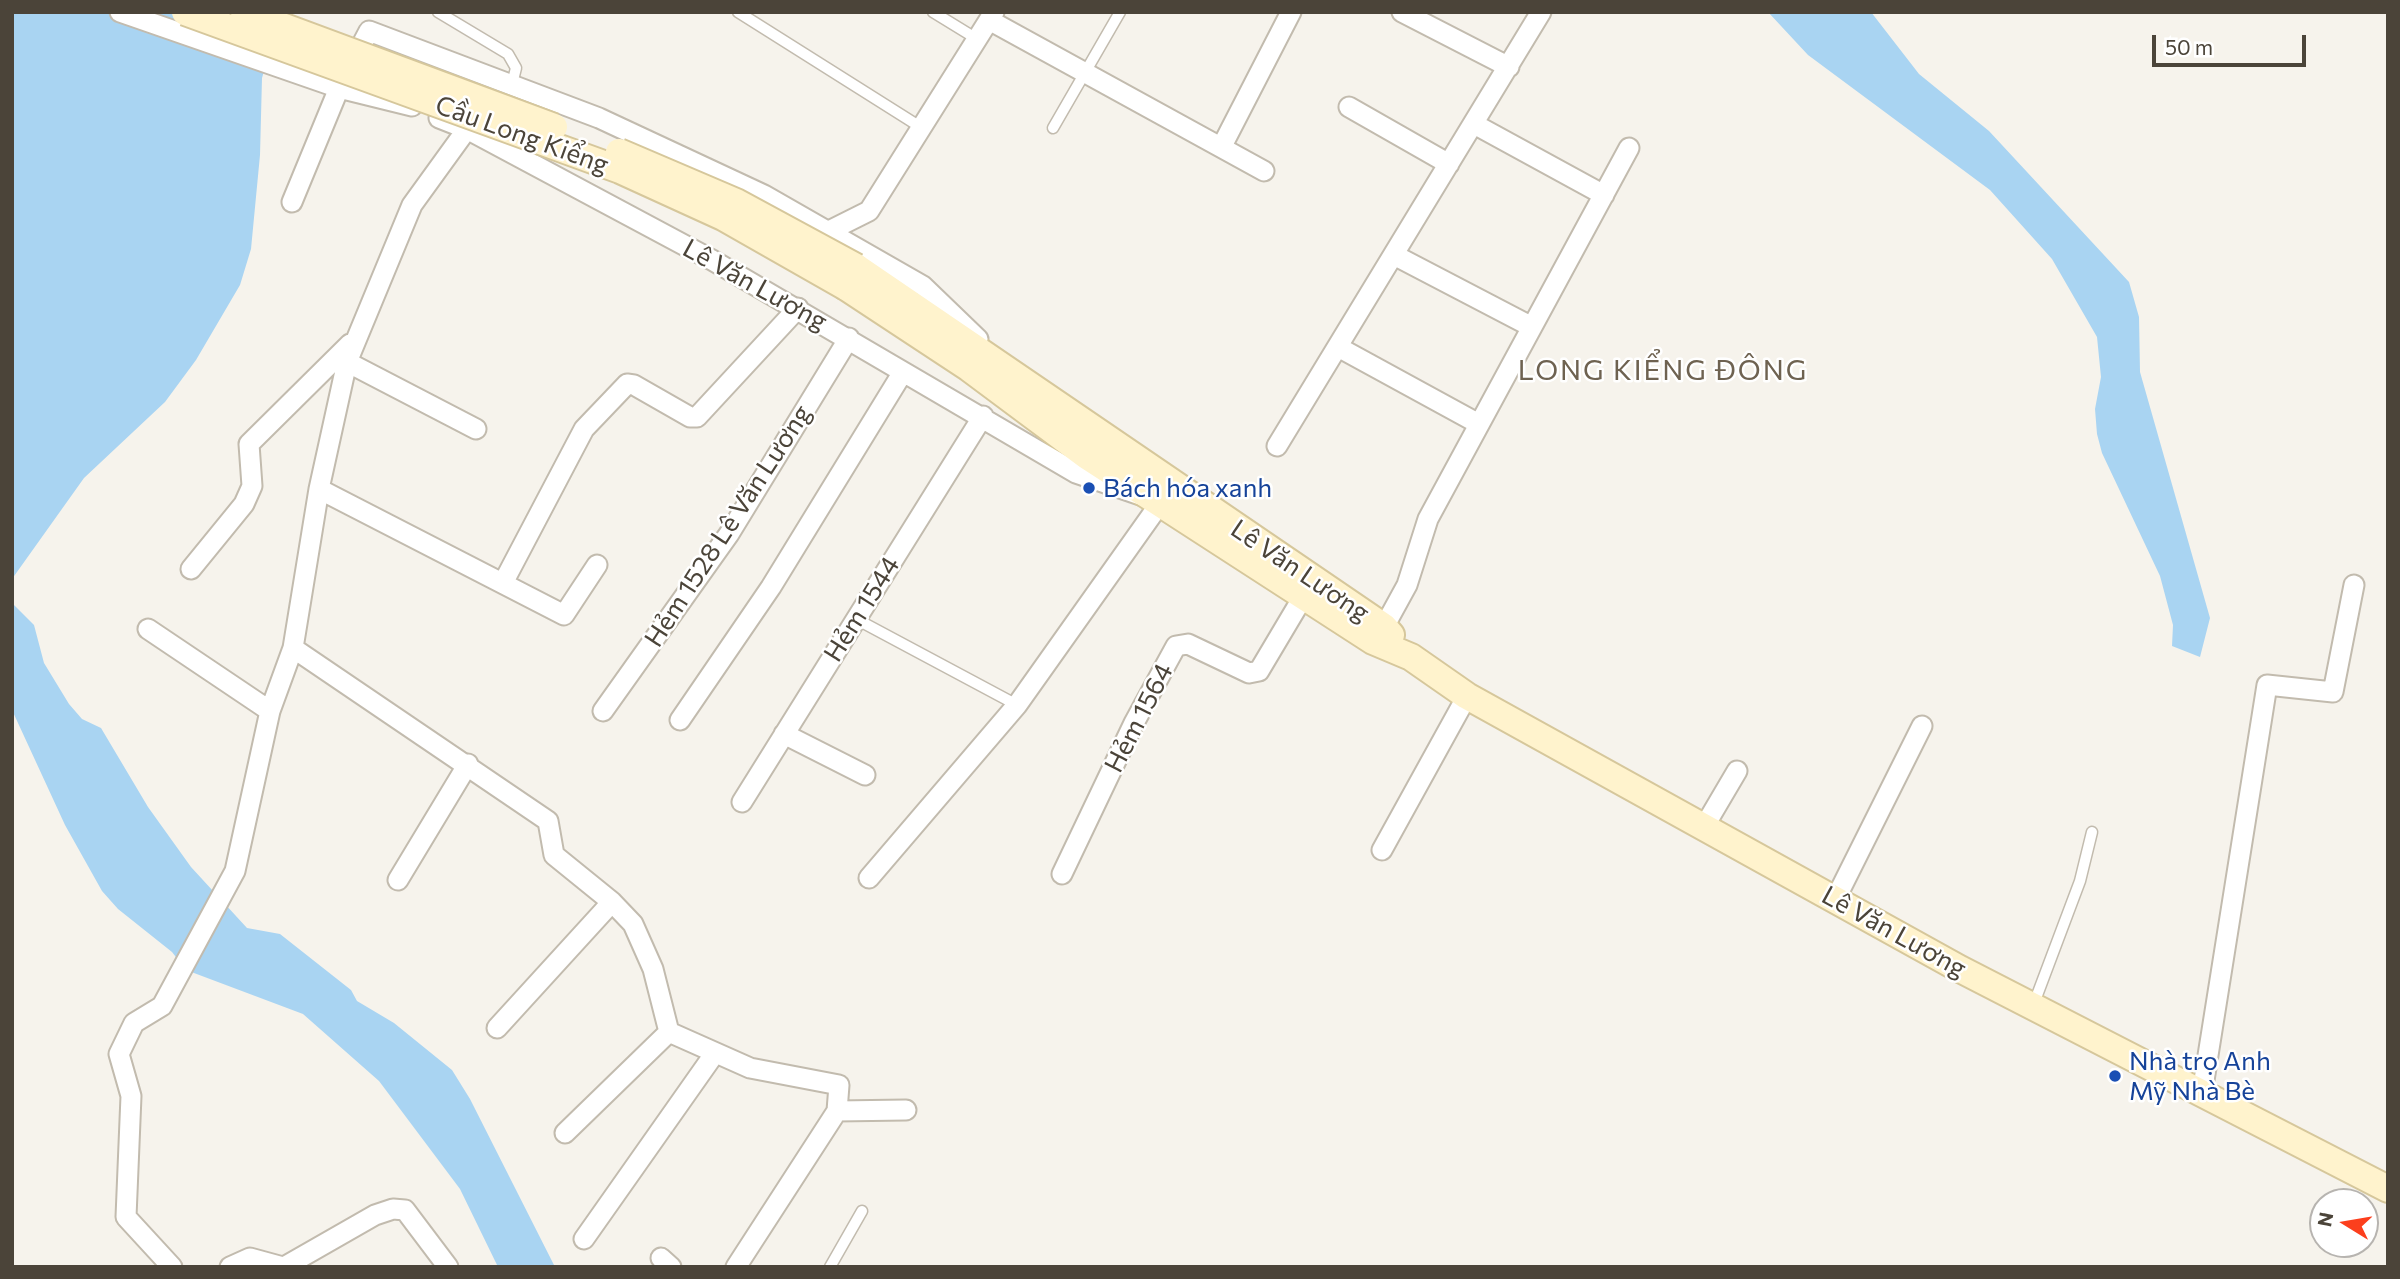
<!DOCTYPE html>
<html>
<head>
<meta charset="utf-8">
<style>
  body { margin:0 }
  #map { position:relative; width:2400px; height:1279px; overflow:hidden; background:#f6f3ec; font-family:Commissioner,sans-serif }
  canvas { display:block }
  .frame { position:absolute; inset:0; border:14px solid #4b4439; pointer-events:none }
  .north { position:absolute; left:2309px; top:1188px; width:70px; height:70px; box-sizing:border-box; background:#fff; border:2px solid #b7b4b0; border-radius:50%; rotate:281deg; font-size:19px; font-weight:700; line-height:28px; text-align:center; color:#4b4439 }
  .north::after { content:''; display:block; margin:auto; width:24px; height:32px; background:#fc3f1d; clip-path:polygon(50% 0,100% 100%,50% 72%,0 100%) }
  .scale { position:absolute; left:2152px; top:35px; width:154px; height:32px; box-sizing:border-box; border:4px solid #4b4439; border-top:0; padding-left:9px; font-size:21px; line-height:24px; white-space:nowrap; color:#4b4439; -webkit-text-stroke:5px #fff; paint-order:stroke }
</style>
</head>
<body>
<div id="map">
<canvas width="2400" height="1279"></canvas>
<div class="frame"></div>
<div class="north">N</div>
<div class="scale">50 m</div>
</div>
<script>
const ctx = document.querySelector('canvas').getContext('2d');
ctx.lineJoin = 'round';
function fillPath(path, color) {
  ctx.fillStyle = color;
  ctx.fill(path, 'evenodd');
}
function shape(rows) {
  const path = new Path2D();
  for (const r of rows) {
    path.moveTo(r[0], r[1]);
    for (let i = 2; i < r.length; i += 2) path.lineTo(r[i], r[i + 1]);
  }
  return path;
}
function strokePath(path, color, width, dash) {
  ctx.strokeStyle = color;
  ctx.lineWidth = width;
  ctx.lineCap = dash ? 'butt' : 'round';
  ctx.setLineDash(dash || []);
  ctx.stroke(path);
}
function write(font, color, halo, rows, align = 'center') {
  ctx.font = font + ' Commissioner,sans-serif';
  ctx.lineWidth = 5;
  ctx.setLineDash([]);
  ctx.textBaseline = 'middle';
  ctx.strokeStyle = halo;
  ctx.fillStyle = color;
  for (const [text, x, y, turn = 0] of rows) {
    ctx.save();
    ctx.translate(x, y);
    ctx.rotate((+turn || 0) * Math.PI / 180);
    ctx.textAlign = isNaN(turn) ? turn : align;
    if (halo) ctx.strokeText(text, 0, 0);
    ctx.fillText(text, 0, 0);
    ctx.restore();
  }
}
const water = shape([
  [12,12,281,12,262,78,260,155,251,249,240,285,196,360,165,402,84,478,12,579],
  [1768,12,1871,12,1919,74,1989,131,2129,282,2139,317,2140,372,2210,618,2200,657,2172,646,2173,625,2160,576,2102,453,2097,434,2095,409,2101,377,2097,337,2052,259,1990,190,1808,55],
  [12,603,34,625,44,663,69,704,82,719,101,728,148,807,191,867,247,928,280,934,351,990,357,1001,394,1023,452,1070,470,1099,555,1267,498,1267,460,1189,379,1081,303,1014,186,970,172,952,118,909,102,891,65,825,12,710]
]);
const service = shape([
  [438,12,508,54,516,68,512,84],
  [738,12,922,128],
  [933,12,977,39],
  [1053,128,1120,12],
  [856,619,1017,705],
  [2033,1006,2080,881,2092,832],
  [830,1267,862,1211]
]);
const minor = shape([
  [120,12,339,88,412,106],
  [1402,12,1509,67],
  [989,20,1264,171],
  [1349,107,1449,164],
  [439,118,467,129,712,260,1076,473,1161,502,1017,705,869,878],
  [1474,124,1604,195],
  [1222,146,1291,12],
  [292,202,339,88,369,31,599,118,764,195,923,286,978,339],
  [829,231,869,211,994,12],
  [1394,255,1532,327],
  [1338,347,1479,424],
  [347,362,476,429],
  [1277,446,1541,12],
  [319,489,564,615,597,565],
  [191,569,244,504,252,486,249,444,350,344],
  [503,583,584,429,627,384,634,385,690,417,697,417,798,308],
  [1384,627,1407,585,1428,519,1629,148],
  [148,629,270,711],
  [293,648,548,821,554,855,612,902,633,924,653,969,669,1032,750,1068,839,1085,837,1111,736,1267],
  [603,711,729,534,849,338],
  [680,720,771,587,903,372],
  [784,734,865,775],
  [742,802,983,416],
  [1704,827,1737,771],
  [1382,850,1467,696],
  [1062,874,1134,723,1176,646,1188,644,1249,673,1259,671,1303,597],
  [398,880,468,764],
  [1835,900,1922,726],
  [497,1028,612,902],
  [2202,1093,2267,685,2333,692,2354,585],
  [837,1111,906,1110],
  [565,1133,669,1032],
  [584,1239,715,1053],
  [661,1258,671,1267],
  [172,1267,126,1217,131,1096,119,1054,134,1023,162,1006,235,871,270,711,293,648,319,489,347,362,412,205,467,129],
  [230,1267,250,1258,283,1267],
  [284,1267,375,1215,393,1209,405,1210,448,1267]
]);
const secondary = shape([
  [856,267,1384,627,1391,635],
  [846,287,969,368,1087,456,1373,641,1411,657,1467,696,1960,969,2388,1189]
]);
const secondaryBridge = shape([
  [185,12,620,170,723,217,846,287],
  [244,12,554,127],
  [619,152,736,202,856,267]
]);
const markers = [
  [1089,488,7,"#1a4fb4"],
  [2115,1076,7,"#1a4fb4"]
];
const streetNames = [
  ["Cầu Long Kiểng",522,135,20],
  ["Lê Văn Lương",755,285,29],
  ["Hẻm 1528 Lê Văn Lương",728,526,-57],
  ["Lê Văn Lương",1300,571,34],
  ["Hẻm 1544",862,609,-58],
  ["Hẻm 1564",1139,718,-63],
  ["Lê Văn Lương",1894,932,29]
];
const transitNames = [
  ["Bách hóa xanh",1103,488],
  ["Nhà trọ Anh",2129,1061],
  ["Mỹ Nhà Bè",2129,1091]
];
const neighbourhoodNames = [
  ["LONG KIỂNG ĐÔNG",1663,371]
];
fillPath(water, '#a9d4f2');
strokePath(service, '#c2bbae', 13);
strokePath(minor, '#c2bbae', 23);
strokePath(secondary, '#d6c79b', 30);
strokePath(service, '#fff', 10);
strokePath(minor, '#fff', 19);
strokePath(secondary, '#fff3cd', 26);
strokePath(secondaryBridge, '#d6c79b', 30, []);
strokePath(secondaryBridge, '#fff3cd', 26);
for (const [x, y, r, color] of markers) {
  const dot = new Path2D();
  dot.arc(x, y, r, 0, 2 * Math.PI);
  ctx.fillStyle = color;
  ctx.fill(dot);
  strokePath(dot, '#fff', 2.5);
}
write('26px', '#4b4439', '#fff', streetNames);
write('26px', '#164399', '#fff', transitNames, 'left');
ctx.letterSpacing = '2px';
write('28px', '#6e6250', '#fff', neighbourhoodNames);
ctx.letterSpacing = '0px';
</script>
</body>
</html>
